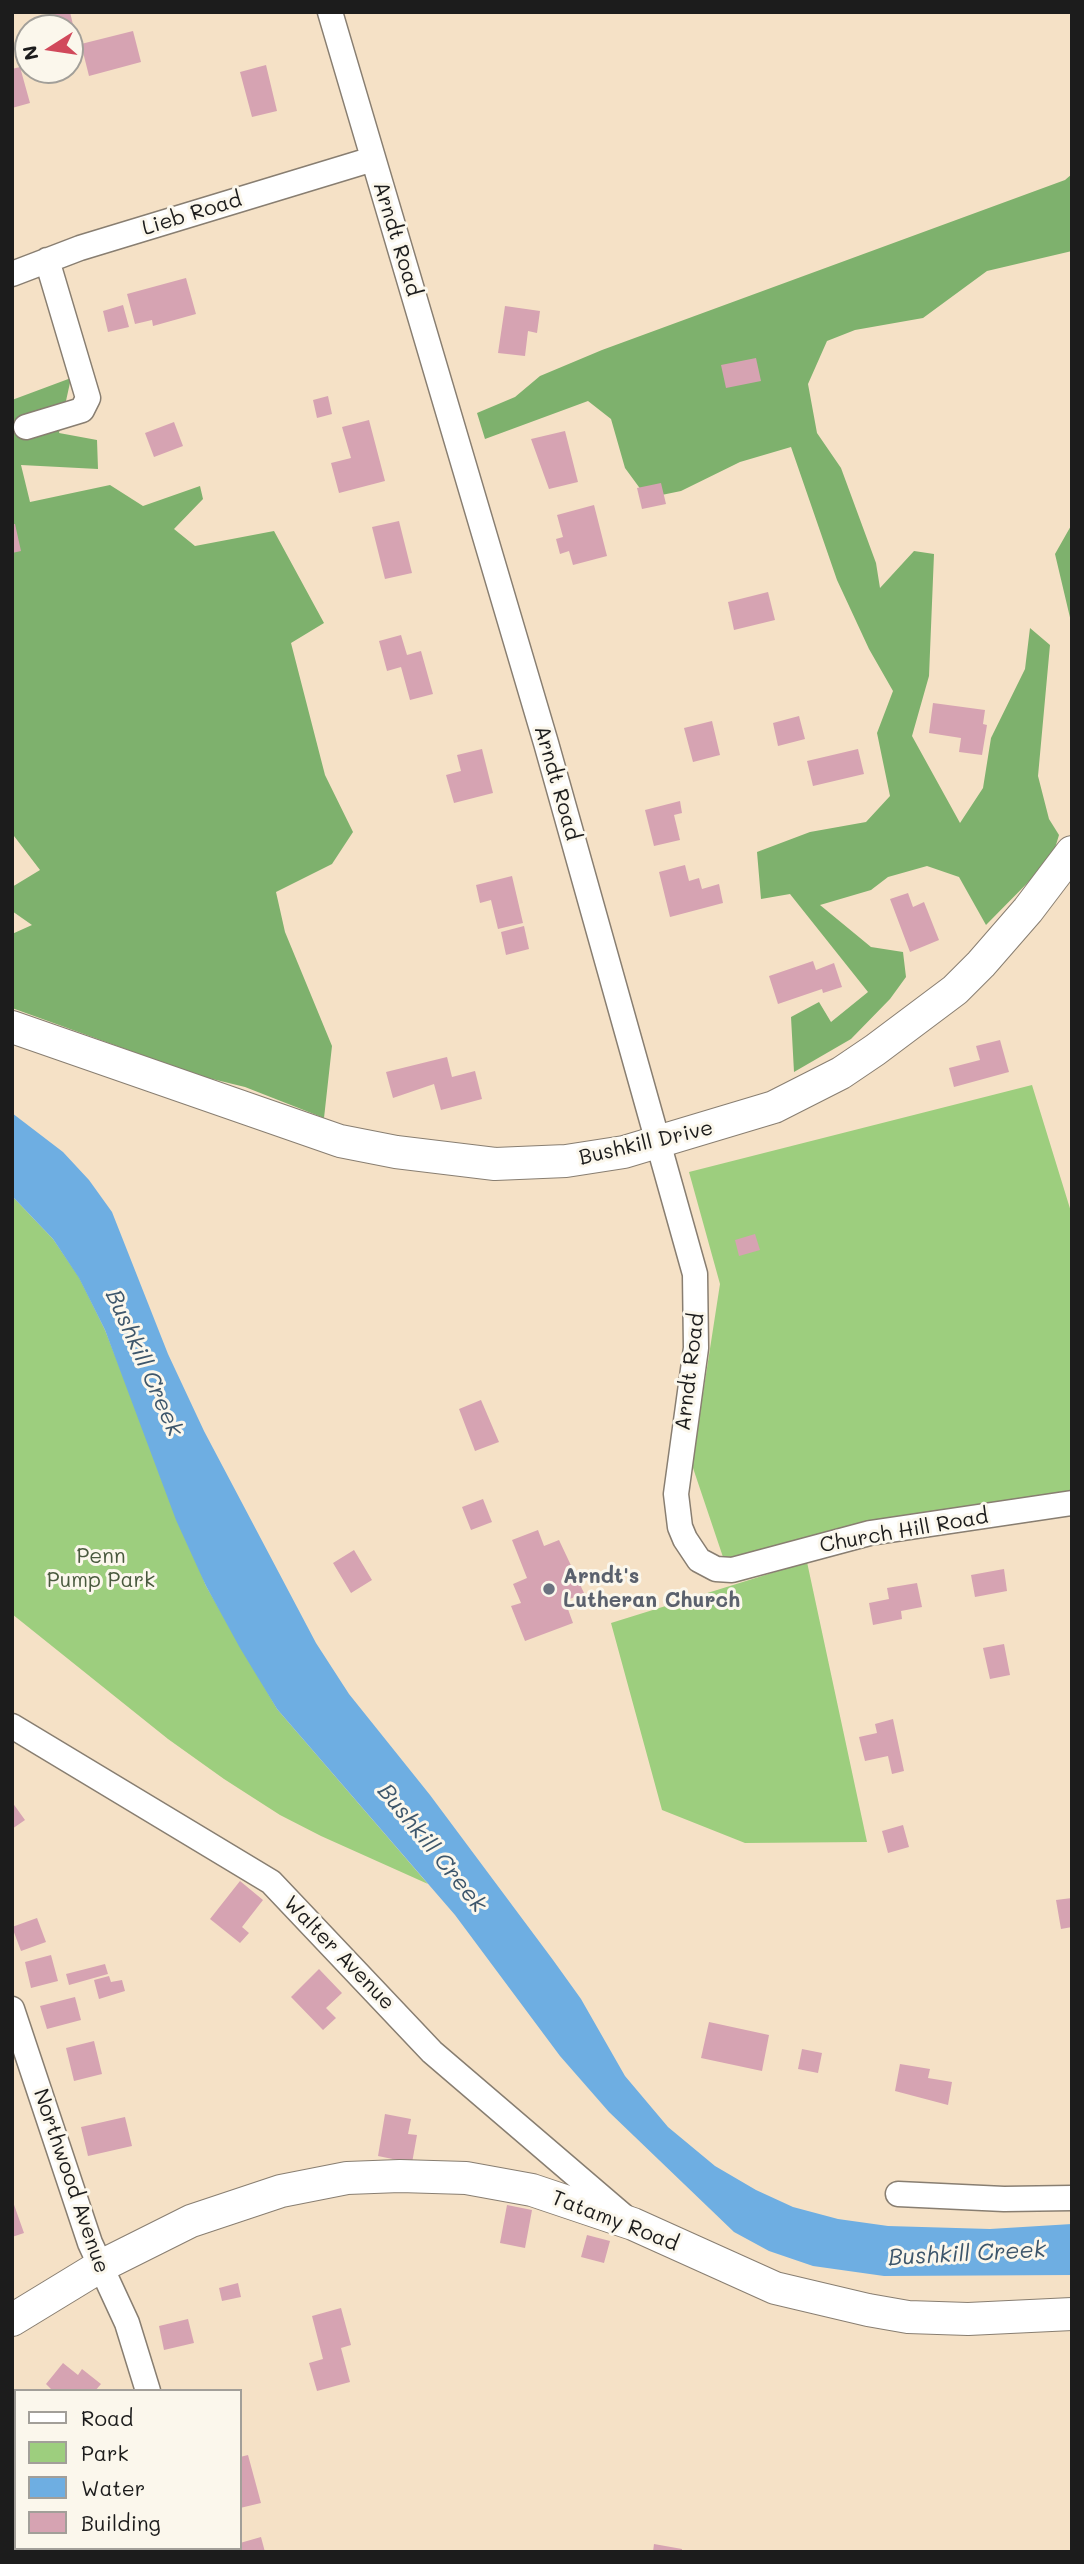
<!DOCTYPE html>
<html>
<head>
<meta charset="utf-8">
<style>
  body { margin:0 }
  #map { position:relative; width:1084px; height:2564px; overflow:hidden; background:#f5e1c6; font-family:Mali,sans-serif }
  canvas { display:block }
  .frame { position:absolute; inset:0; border:14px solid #1c1c1c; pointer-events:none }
  .legend { position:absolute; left:14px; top:2389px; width:228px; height:161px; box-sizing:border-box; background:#fbf7ec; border:2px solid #a29f99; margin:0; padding:9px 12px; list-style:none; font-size:21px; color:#1c1c1c }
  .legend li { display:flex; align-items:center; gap:14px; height:35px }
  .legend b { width:35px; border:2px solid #a29f99 }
  .north { position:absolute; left:14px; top:14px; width:70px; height:70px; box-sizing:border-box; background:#fbf7ec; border:2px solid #a29f99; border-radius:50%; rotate:258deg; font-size:19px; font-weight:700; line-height:28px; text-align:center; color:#1c1c1c }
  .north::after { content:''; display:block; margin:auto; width:24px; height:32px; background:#d1495b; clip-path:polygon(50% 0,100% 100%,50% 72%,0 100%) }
</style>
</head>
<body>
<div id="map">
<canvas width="1084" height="2564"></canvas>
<div class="frame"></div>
<ul class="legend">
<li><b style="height:9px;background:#fff"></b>Road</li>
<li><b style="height:19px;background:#9dce7e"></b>Park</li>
<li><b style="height:19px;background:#6eaee2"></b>Water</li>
<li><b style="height:19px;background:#d6a3b2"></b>Building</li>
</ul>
<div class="north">N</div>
</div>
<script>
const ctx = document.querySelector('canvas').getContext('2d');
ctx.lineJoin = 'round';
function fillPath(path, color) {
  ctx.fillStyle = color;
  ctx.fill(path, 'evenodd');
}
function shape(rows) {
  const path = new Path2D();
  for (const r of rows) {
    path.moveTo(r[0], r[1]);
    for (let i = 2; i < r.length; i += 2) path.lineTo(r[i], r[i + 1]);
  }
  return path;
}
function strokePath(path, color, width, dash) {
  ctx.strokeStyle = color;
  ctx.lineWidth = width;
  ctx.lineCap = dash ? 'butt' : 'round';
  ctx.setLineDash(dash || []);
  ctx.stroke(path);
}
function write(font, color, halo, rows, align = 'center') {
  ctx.font = font + ' Mali,sans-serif';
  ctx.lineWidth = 6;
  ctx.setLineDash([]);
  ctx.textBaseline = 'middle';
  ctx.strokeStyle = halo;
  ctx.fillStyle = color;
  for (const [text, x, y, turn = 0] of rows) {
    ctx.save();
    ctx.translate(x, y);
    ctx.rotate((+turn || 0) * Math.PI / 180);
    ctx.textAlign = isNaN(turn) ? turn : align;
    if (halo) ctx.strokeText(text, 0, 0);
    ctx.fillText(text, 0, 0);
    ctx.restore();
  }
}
const green = shape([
  [1032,1085,1072,1215,1072,1492,724,1560,692,1465,720,1284,689,1172],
  [12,1196,53,1239,79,1277,105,1330,206,1586,277,1709,428,1884,321,1836,280,1815,224,1779,168,1739,12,1614],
  [807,1562,867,1842,745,1843,662,1810,611,1623]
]);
const forest = shape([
  [1072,174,1072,251,987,271,923,318,855,330,827,341,808,384,817,433,841,468,876,563,880,588,914,551,934,554,929,676,912,736,960,823,983,788,991,738,1025,669,1030,628,1050,645,1038,776,1049,819,1059,835,1052,858,986,925,959,877,927,866,888,877,871,890,820,905,871,947,903,952,906,977,890,999,851,1039,794,1072,791,1017,819,1002,831,1022,868,992,790,894,761,899,757,852,810,832,866,822,890,796,877,733,893,691,869,649,837,580,791,447,740,462,681,491,647,498,625,468,611,419,588,401,485,439,477,413,515,397,540,376,602,350,1065,180],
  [71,378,59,433,97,440,98,469,21,465,30,502,110,485,143,506,200,486,203,499,174,529,195,546,274,531,324,623,291,643,325,775,353,832,332,864,276,892,285,932,332,1046,324,1118,245,1087,200,1076,12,1008,12,934,32,925,12,911,12,887,40,870,14,836,12,827,12,400],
  [1072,524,1072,626,1055,554]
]);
const water = shape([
  [12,1113,63,1152,89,1180,112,1212,168,1354,204,1431,316,1643,349,1694,430,1795,553,1960,581,1999,625,2076,668,2127,715,2166,756,2190,793,2207,838,2219,888,2226,990,2229,1072,2224,1072,2275,884,2276,813,2266,769,2251,734,2232,609,2112,560,2056,455,1915,277,1709,240,1648,206,1586,176,1520,105,1330,79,1278,53,1239,12,1196]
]);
const building = shape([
  [63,12,70,12,75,33,70,34,70,28,51,28,48,16],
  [133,31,141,62,89,76,81,44],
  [266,65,277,111,252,117,240,72],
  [20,67,30,103,12,108,12,69],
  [186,278,196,314,153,326,152,320,135,324,127,294],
  [123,305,129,327,108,332,103,311],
  [505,306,540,311,537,333,528,331,525,356,498,353],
  [756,358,761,381,726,388,721,365],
  [328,396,332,414,317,418,313,400],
  [369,420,385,481,339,493,331,463,351,458,342,427],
  [174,422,183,446,154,457,145,433],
  [565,431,578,482,549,489,531,439],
  [661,483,666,504,642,509,637,488],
  [594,505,607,556,573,565,569,551,560,554,556,539,563,537,557,515],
  [399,521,412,573,385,579,372,527],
  [12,524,15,524,21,551,12,553],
  [768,592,775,620,734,630,728,602],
  [401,635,407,655,421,651,433,694,410,700,401,667,387,671,379,641],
  [933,703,985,710,983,724,987,725,982,755,959,752,961,738,929,733],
  [799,716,805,739,778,746,773,723],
  [712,721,720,755,693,762,684,728],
  [482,749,493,793,454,803,446,775,461,771,457,755],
  [858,749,864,774,813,786,807,761],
  [680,801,682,813,674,815,680,840,654,846,645,810],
  [685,865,689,881,699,878,702,889,719,884,723,903,670,917,659,872],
  [512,876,523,923,498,929,491,900,480,903,476,885],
  [908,893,913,907,924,902,939,940,910,952,890,899],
  [524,926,529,949,506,955,501,932],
  [813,961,816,970,834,963,842,987,823,993,822,989,778,1004,769,976],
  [1000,1040,1009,1072,954,1087,949,1068,980,1060,976,1046],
  [447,1057,452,1077,475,1071,482,1099,441,1110,434,1084,393,1098,386,1072],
  [755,1234,760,1250,739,1256,735,1240],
  [481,1400,499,1442,475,1451,459,1409],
  [483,1499,492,1522,471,1530,462,1507],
  [538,1530,544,1546,559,1540,584,1593,565,1601,573,1623,525,1641,511,1606,521,1603,513,1584,527,1578,512,1540],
  [354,1550,372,1580,351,1593,333,1563],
  [1004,1569,1007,1591,975,1597,971,1575],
  [917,1583,922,1607,901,1611,902,1619,873,1625,869,1603,889,1599,887,1588],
  [1004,1644,1010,1675,990,1679,983,1648],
  [893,1719,904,1771,892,1774,888,1756,865,1761,859,1737,877,1733,875,1724],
  [12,1802,25,1820,12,1829],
  [903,1825,909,1847,888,1853,882,1831],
  [240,1881,263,1900,242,1927,249,1933,240,1943,210,1919],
  [1072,1898,1072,1927,1061,1929,1056,1900],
  [37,1918,46,1942,21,1951,12,1927],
  [51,1955,58,1981,31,1988,25,1962],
  [105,1964,108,1974,69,1985,66,1974],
  [319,1969,342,1993,326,2008,336,2018,323,2030,291,1997],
  [109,1976,111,1982,122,1980,125,1991,99,1999,94,1980],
  [75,1997,81,2020,47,2029,40,2006],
  [709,2022,769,2035,762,2071,701,2058],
  [94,2041,102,2074,74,2081,66,2048],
  [802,2049,822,2053,818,2073,798,2069],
  [900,2064,930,2069,928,2078,952,2082,948,2105,895,2091],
  [385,2114,411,2119,408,2134,417,2135,412,2163,378,2156],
  [125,2117,132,2146,88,2156,81,2127],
  [12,2199,24,2233,12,2237],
  [507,2205,532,2210,525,2248,500,2243],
  [587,2235,610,2241,604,2263,581,2257],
  [238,2283,241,2297,222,2301,219,2288],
  [341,2308,351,2345,341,2348,350,2382,317,2391,309,2363,323,2359,312,2316],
  [188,2319,194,2343,164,2350,159,2326],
  [63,2363,78,2375,82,2369,101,2384,95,2391,53,2391,46,2384],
  [16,2424,16,2478,12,2480,12,2426],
  [248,2455,261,2503,240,2508,240,2457],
  [261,2537,265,2552,238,2552,240,2543],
  [654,2544,682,2549,682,2552,653,2552]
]);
const minor = shape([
  [330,12,546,743,695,1274,696,1348,676,1494,680,1527,685,1539,699,1560,716,1569,732,1570,870,1533,1072,1503],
  [12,274,80,248,373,159],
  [26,427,82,410,88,398,47,260],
  [12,1726,271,1882,432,2052,627,2219],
  [12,2009,90,2243,127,2323,148,2391],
  [898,2194,1004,2199,1072,2198],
  [193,2548,194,2552]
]);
const major = shape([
  [12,1027,340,1141,396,1152,495,1164,566,1161,624,1152,774,1107,841,1073,875,1050,955,990,981,964,1028,910,1072,852],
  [12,2320,99,2267,191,2221,281,2191,347,2178,400,2176,466,2178,532,2190,633,2224,775,2288,868,2310,908,2317,968,2319,1072,2314]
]);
const markers = [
  [549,1589,7,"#6b7280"]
];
const streetNames = [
  ["Lieb Road",192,214,-17],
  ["Arndt Road",397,239,73],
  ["Arndt Road",557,783,74],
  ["Bushkill Drive",646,1143,-13],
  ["Arndt Road",690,1372,-83],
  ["Church Hill Road",904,1531,-10],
  ["Walter Avenue",339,1953,46],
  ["Northwood Avenue",71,2181,71],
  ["Tatamy Road",615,2221,21]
];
const parkNames = [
  ["Penn",101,1557],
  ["Pump Park",101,1581]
];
const worshipNames = [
  ["Arndt's",563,1577],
  ["Lutheran Church",563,1601]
];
const waterNames = [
  ["Bushkill Creek",144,1363,66],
  ["Bushkill Creek",432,1848,51],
  ["Bushkill Creek",967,2254,-3]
];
fillPath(green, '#9dce7e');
fillPath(forest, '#7eb16d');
fillPath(water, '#6eaee2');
fillPath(building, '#d6a3b2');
strokePath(minor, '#887e71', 27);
strokePath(major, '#887e71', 34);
strokePath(minor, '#fff', 24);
strokePath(major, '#fff', 32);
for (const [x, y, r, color] of markers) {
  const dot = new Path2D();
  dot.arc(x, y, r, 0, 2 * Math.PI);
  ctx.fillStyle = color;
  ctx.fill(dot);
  strokePath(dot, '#fbf7ec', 2.5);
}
write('21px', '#1c1c1c', '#fbf7ec', streetNames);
write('21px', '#495a3e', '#fbf7ec', parkNames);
write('bold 21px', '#5b616d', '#fbf7ec', worshipNames, 'left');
write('italic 23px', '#3d566b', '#fbf7ec', waterNames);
</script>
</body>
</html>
